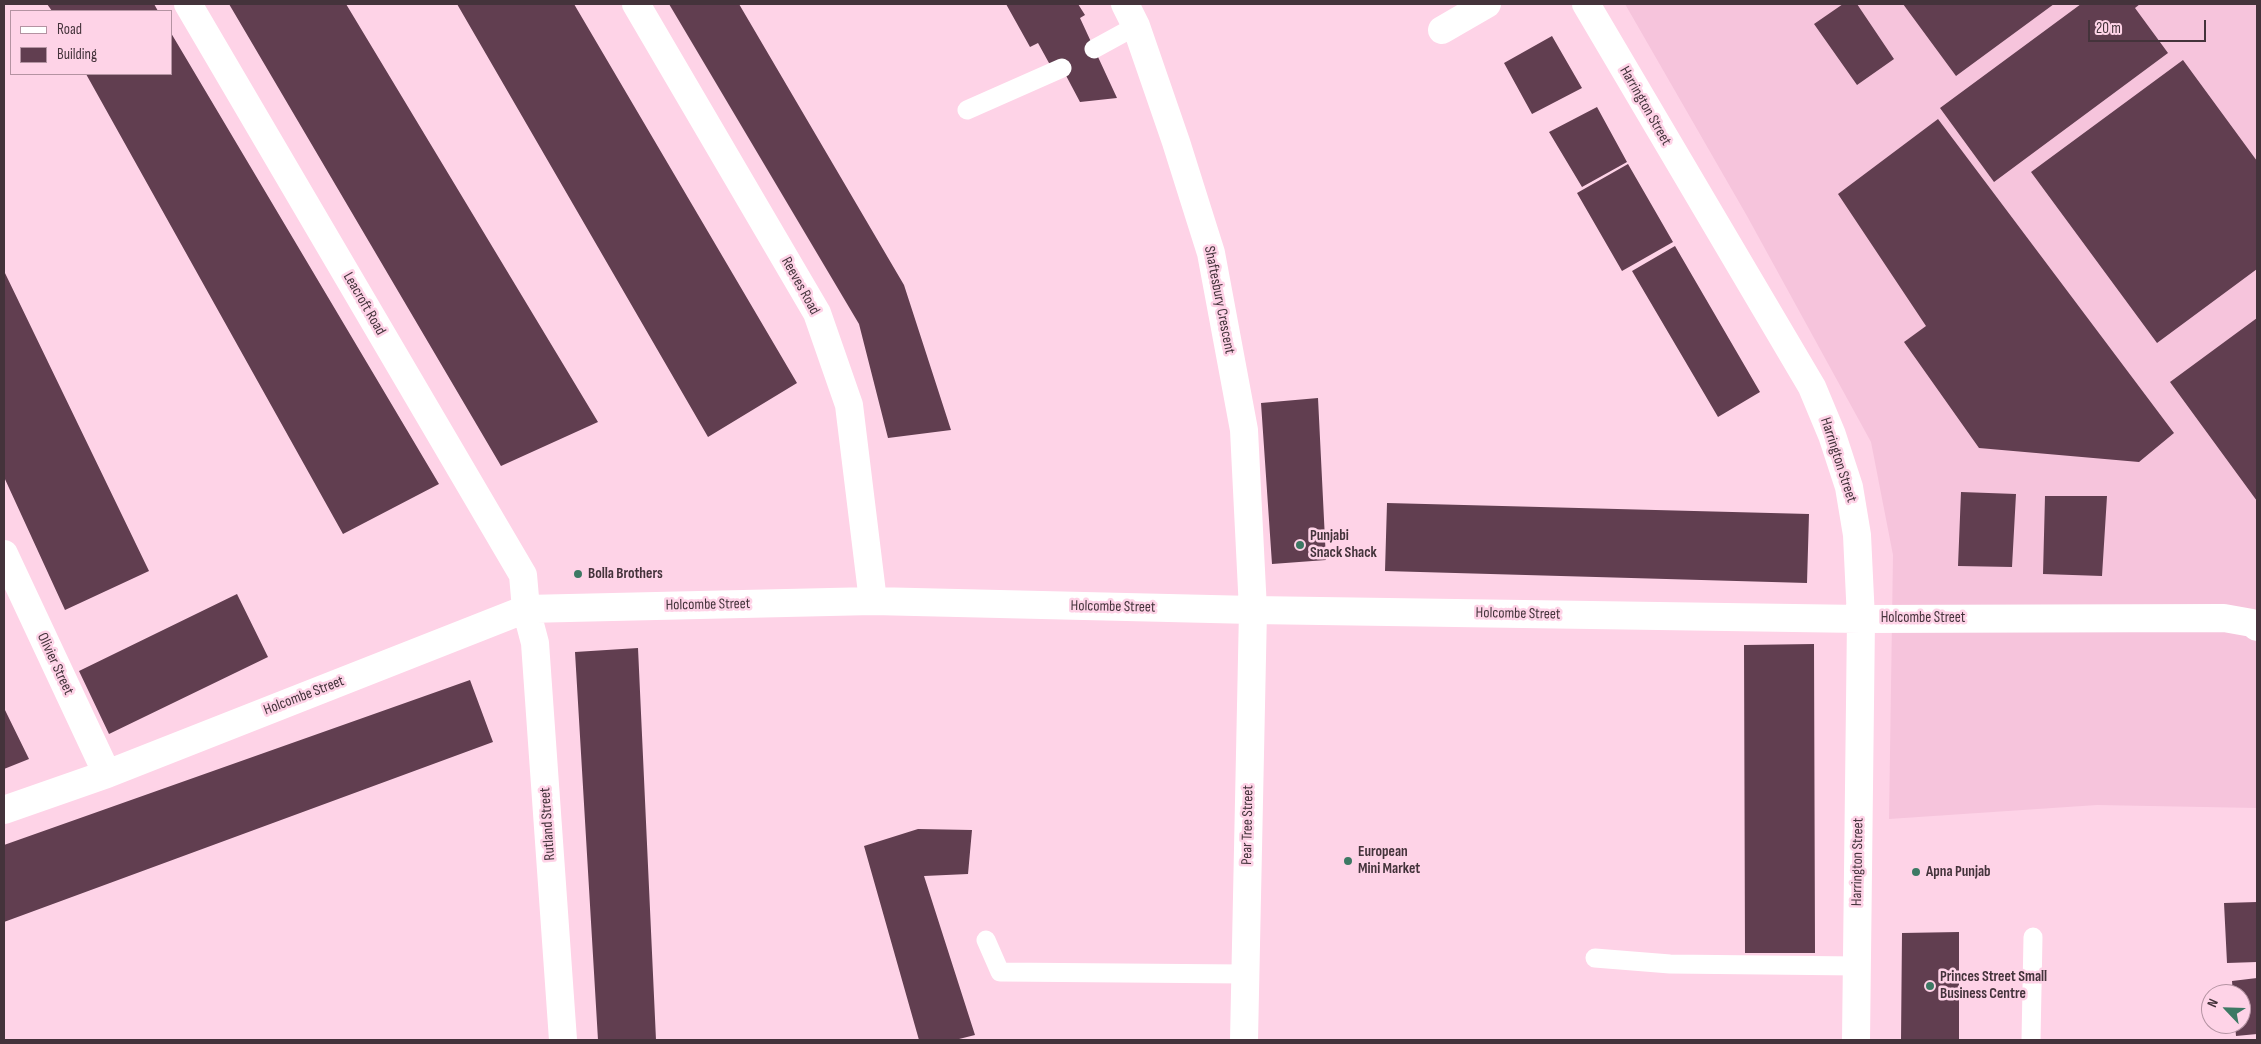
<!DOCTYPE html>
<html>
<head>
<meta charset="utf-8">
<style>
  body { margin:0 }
  #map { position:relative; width:2261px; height:1044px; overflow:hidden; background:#fed3e7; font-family:"Sofia Sans Condensed",sans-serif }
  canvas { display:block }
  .frame { position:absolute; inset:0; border:5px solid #44333b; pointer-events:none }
  .legend { position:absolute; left:10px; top:10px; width:162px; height:65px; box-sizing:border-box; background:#fed3e7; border:1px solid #b493a2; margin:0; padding:6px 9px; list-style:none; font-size:15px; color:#44333b }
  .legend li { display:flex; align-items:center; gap:10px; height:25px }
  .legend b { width:25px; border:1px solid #b493a2 }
  .north { position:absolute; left:2201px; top:984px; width:50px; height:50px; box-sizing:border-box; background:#fed3e7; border:1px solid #b493a2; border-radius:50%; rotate:294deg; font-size:14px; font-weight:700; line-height:20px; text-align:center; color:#44333b }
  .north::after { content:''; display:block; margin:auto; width:18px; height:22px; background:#3d7964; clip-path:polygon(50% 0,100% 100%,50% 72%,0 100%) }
  .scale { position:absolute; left:2088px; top:20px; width:118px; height:22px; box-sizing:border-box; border:2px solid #44333b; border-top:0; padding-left:6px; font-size:15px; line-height:18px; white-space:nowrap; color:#44333b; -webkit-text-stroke:4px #fed3e7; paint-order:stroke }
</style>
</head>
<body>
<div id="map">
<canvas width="2261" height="1044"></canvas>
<div class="frame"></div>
<ul class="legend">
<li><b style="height:6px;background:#fff"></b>Road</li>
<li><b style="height:14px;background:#613e50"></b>Building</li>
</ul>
<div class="north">N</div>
<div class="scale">20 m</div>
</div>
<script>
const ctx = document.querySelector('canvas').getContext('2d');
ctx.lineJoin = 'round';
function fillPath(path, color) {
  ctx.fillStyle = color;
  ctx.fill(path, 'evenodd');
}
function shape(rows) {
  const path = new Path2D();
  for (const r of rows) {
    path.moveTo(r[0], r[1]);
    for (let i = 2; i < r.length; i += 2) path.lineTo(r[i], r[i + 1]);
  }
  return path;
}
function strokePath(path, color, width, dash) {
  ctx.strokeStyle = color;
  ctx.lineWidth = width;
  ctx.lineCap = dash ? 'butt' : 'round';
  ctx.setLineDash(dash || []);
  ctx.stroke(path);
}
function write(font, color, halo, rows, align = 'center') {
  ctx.font = font + ' "Sofia Sans Condensed",sans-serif';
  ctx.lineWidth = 5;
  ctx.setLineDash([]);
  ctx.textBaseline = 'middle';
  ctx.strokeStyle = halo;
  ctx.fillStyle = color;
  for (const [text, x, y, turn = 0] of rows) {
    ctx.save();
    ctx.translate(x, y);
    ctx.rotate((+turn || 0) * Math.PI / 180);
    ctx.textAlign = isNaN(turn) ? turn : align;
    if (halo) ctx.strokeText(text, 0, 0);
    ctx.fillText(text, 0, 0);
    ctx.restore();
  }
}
const built = shape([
  [1625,4,2257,4,2257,808,2097,805,1889,819,1893,555,1871,442,1747,216]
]);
const building = shape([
  [47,4,154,4,158,11,52,11],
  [229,4,346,4,598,422,501,466],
  [457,4,574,4,797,383,708,437],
  [669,4,739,4,904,285,951,430,888,438,859,324],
  [1006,4,1078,4,1085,15,1080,18,1117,98,1080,102,1062,68,1049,63,1038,43,1030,47],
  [1843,4,1857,4,1894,59,1857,85,1814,24],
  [1903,4,2054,4,1956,76],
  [2081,4,2140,4,2135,8,2168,53,1994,182,1940,108],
  [171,33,439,484,343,534,86,74,171,74],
  [1552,36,1582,88,1532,114,1504,63],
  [2183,60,2257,161,2257,269,2157,343,2031,172],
  [1597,107,1627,162,1582,187,1549,132],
  [1938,119,2174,433,2139,462,1979,448,1904,342,1926,326,1838,194],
  [1628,164,1673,242,1622,271,1577,193],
  [1675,246,1760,392,1718,417,1632,271],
  [4,271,149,571,65,610,4,477],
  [2257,318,2257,501,2170,382],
  [1318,398,1326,560,1272,564,1261,403],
  [1961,492,2016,494,2012,567,1958,566],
  [2045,496,2107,496,2102,576,2043,574],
  [1387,503,1809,514,1807,583,1385,571],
  [237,594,268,657,109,734,79,671],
  [1814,644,1815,953,1745,953,1744,645],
  [638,648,656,1040,598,1040,575,652],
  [470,680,493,742,4,922,4,845],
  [4,708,29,759,4,769],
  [918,829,972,830,968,874,924,876,975,1035,955,1040,919,1040,864,846],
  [2257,902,2257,962,2227,963,2224,903],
  [1959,932,1959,1040,1901,1040,1902,933],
  [2257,978,2257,1034,2236,1036,2235,1024,2241,1024,2241,994,2233,994,2232,981]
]);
const lane = shape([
  [1094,49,1136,26],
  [967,110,1062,68],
  [986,940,1000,972,1244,974],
  [1595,958,1670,964,1857,966],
  [2031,1040,2033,937]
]);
const street = shape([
  [188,4,523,575,526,609,535,643,563,1040],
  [636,4,817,313,849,405,873,601],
  [1125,4,1136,26,1176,142,1211,253,1244,430,1253,610,1244,1040],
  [1586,4,1812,387,1832,435,1849,487,1857,535,1861,619,1856,1040],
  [1442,30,1487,4],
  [4,554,107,774],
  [4,810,107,774,526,609,873,601,1253,610,1861,619,2224,618,2252,623,2257,627]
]);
const markers = [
  [1300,545,5,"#3d7964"],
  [578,574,5,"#3d7964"],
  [1348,861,5,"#3d7964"],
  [1916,872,5,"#3d7964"],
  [1930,986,5,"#3d7964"]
];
const streetNames = [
  ["Harrington Street",1645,106,60],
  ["Reeves Road",800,286,61],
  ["Shaftesbury Crescent",1219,300,79],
  ["Leacroft Road",364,304,60],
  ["Harrington Street",1838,460,72],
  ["Holcombe Street",708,605,-1],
  ["Holcombe Street",1113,607,1],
  ["Holcombe Street",1518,614,1],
  ["Holcombe Street",1923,618],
  ["Olivier Street",55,664,65],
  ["Holcombe Street",304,696,-21],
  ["Rutland Street",548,824,-94],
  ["Pear Tree Street",1248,825,-89],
  ["Harrington Street",1858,862,-89]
];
const poiNames = [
  ["Punjabi",1310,536],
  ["Snack Shack",1310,553],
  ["Bolla Brothers",588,574],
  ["European",1358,852],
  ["Mini Market",1358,869],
  ["Apna Punjab",1926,872],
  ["Princes Street Small",1940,977],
  ["Business Centre",1940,994]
];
fillPath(built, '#f6c4dc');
fillPath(building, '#613e50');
strokePath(lane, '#fff', 19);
strokePath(street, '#fff', 28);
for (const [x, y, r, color] of markers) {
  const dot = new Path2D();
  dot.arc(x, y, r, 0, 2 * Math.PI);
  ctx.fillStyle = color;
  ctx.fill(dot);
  strokePath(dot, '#fed3e7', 2);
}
write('15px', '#44333b', '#fed3e7', streetNames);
write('bold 15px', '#44333b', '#fed3e7', poiNames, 'left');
</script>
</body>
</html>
